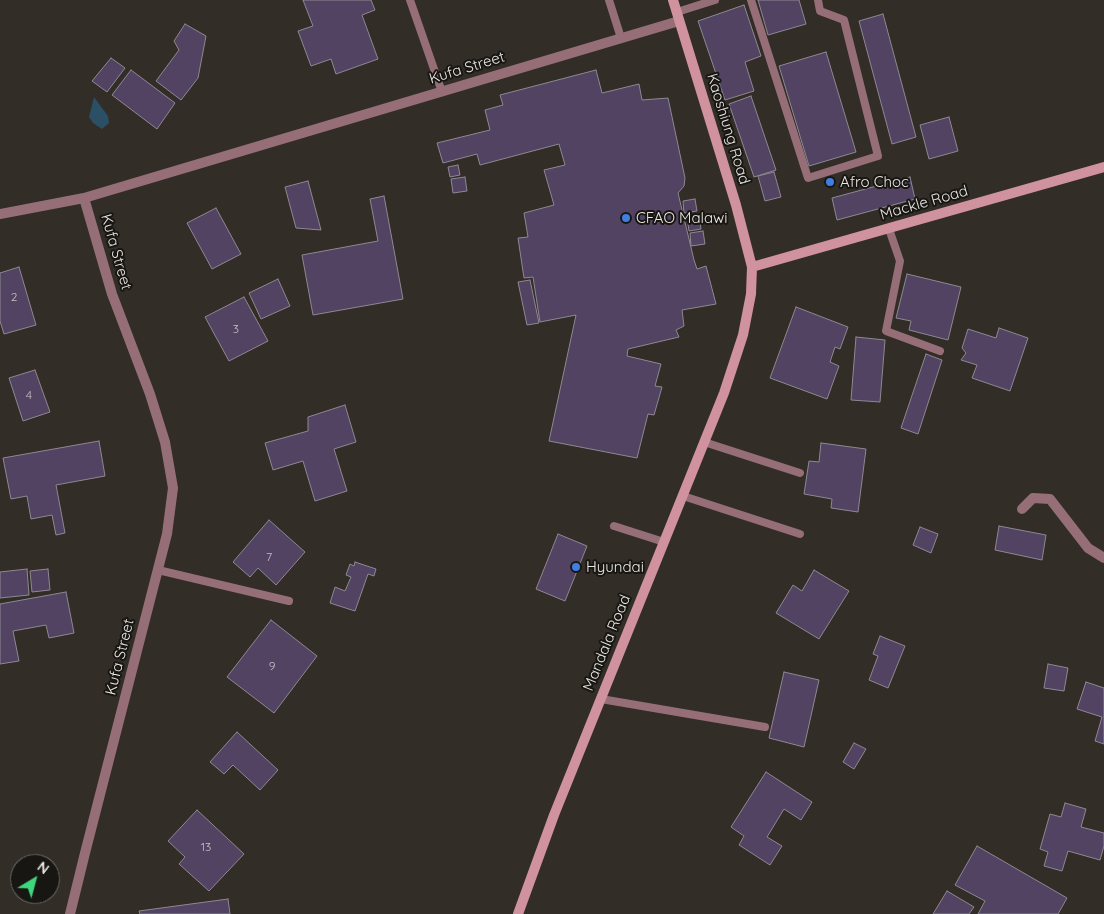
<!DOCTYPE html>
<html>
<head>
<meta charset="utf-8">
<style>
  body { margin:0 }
  #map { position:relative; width:1104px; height:914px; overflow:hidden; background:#322d26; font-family:Quicksand,sans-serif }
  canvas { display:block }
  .north { position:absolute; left:10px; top:854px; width:50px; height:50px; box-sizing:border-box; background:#181613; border:1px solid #6c6a66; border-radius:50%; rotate:37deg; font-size:14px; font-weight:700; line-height:20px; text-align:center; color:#ebe8e3 }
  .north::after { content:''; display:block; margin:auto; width:18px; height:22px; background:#3ed77d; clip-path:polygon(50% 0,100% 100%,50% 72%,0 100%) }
</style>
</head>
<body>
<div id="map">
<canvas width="1104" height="914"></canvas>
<div class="north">N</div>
</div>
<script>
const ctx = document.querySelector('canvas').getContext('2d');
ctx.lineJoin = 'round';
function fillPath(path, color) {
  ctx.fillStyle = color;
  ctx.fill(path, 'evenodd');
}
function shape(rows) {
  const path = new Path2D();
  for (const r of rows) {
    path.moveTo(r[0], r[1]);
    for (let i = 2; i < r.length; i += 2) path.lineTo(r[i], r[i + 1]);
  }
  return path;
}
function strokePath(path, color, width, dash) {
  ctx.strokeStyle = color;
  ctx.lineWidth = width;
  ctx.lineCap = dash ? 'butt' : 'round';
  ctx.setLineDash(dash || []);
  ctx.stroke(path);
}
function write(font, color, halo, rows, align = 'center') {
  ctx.font = font + ' Quicksand,sans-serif';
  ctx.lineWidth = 4;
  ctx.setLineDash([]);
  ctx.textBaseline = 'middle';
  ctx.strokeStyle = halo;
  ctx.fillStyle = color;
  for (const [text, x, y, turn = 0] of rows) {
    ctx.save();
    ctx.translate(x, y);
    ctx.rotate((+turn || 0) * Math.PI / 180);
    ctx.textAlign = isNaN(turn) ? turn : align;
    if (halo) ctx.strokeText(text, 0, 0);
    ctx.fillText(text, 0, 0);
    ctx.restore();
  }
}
const water = shape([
  [94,97,108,116,109,123,102,129,93,123,89,117]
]);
const building = shape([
  [303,0,371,0,375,10,362,15,378,59,336,74,331,59,311,66,298,31,313,26,303,0],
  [758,0,799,0,806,24,768,35,758,0],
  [744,5,761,56,745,62,754,91,725,100,698,21,744,5],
  [883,14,916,137,892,144,859,21,883,14],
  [185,24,206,36,198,78,181,100,156,81,179,50,174,41,185,24],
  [826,52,856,152,809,166,779,66,826,52],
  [111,58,125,68,107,92,92,81,111,58],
  [131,70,175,103,157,129,112,95,131,70],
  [596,70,602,93,639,84,642,100,668,98,685,178,684,186,678,193,694,260,697,269,706,266,716,304,682,310,684,326,676,330,679,337,628,349,627,356,661,364,655,386,662,387,654,415,648,414,637,458,549,441,576,315,540,322,533,277,524,278,518,238,528,237,524,213,554,205,544,170,565,165,559,144,480,165,477,154,443,163,437,143,490,130,485,110,503,105,500,95,596,70],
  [751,96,776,170,754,177,729,104,751,96],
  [949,117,958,151,929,159,920,125,949,117],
  [458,165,460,175,450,177,448,167,458,165],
  [774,172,781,197,765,201,758,176,774,172],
  [465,177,467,191,453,193,451,179,465,177],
  [910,177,915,199,837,220,832,198,910,177],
  [308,181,321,230,296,228,285,187,308,181],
  [384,196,403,299,313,315,302,255,378,241,370,199,384,196],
  [695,199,697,211,684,213,683,201,695,199],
  [216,208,241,254,212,269,187,223,216,208],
  [699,216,701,229,689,231,687,217,699,216],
  [703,231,705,244,691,246,690,233,703,231],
  [19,267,36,325,4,334,0,321,0,273,19,267],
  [907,274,961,287,948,340,909,330,911,321,896,318,907,274],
  [278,279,290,306,261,319,249,293,278,279],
  [530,280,539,323,527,325,518,282,530,280],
  [244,297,268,341,229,361,205,317,244,297],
  [796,307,848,327,840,349,835,347,830,362,839,366,827,399,770,378,796,307],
  [999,328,1028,338,1010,391,972,378,977,365,961,360,966,353,962,348,968,329,996,338,999,328],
  [856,337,885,340,880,402,851,400,856,337],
  [926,354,942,360,918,434,901,428,926,354],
  [35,370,50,412,23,421,9,378,35,370],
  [345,405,356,442,334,449,347,491,315,501,303,461,273,470,265,443,308,431,308,417,345,405],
  [99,441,105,476,56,485,65,533,56,535,52,515,31,519,27,496,11,499,3,458,99,441],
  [821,443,866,449,858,512,831,508,832,499,804,494,809,461,819,462,821,443],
  [269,520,305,552,276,585,258,568,250,577,233,562,269,520],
  [999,526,1046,535,1042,560,995,550,999,526],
  [920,527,938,534,931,553,913,545,920,527],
  [558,534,587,546,565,601,536,589,558,534],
  [355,562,376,569,374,576,368,574,355,611,330,603,335,587,345,591,351,577,346,575,350,564,354,566,355,562],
  [27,569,29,595,0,598,0,572,27,569],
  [48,569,50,590,32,592,30,571,48,569],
  [814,570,849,591,819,639,776,613,793,585,802,591,814,570],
  [66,592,74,633,49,638,46,625,13,631,19,661,0,664,0,604,66,592],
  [271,620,317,656,274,713,227,677,271,620],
  [880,636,905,646,888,688,869,680,878,656,873,654,880,636],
  [1048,664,1068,668,1064,691,1044,688,1048,664],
  [784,672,819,680,804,747,769,738,784,672],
  [1086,682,1104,688,1104,744,1095,741,1102,717,1077,709,1086,682],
  [237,732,278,770,260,790,233,765,224,774,210,762,237,732],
  [854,743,866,749,854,769,843,762,854,743],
  [766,772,812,802,801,820,784,809,767,837,782,846,770,865,739,845,744,836,731,827,766,772],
  [1065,803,1086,809,1081,827,1104,833,1104,846,1100,860,1068,851,1062,871,1044,866,1048,852,1040,849,1050,814,1061,817,1065,803],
  [197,810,244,854,209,891,179,864,185,857,168,841,197,810],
  [977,846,1067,898,1058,914,978,914,985,901,955,885,977,846],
  [947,891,974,907,969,914,933,914,947,891],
  [228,899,230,914,140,914,139,911,228,899]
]);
const lane = shape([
  [410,0,442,92],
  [609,0,621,38],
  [751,0,808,178,878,156,844,20,820,11,818,0],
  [677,12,715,0],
  [889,229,900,261,886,331,940,351],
  [704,442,800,473],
  [683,496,800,534],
  [614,526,664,542],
  [158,570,289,601],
  [601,699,765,727]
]);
const street = shape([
  [0,214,84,198],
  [1022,509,1033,498,1050,499,1088,548,1104,558],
  [70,914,85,853,167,534,173,488,165,442,150,394,112,294,84,198,679,21]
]);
const secondary = shape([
  [752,267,1104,167],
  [518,914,554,815,724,393,743,335,751,294,752,267,736,205,673,0]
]);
const markers = [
  [830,182,5,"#3f7fe0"],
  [626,218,5,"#3f7fe0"],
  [576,567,5,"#3f7fe0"]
];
const numberNames = [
  ["2",14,297],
  ["3",236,329],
  ["4",29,395],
  ["7",269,557],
  ["9",272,666],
  ["13",206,847]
];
const streetNames = [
  ["Kufa Street",467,68,-17],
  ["Kaoshiung Road",728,129,73],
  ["Mackle Road",924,203,-16],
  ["Kufa Street",116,252,74],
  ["Mandala Road",607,643,-68],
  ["Kufa Street",120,657,-76]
];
const poiNames = [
  ["Afro Choc",840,182],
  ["CFAO Malawi",636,218],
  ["Hyundai",586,567]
];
fillPath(water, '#2b4f64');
fillPath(building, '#524362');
strokePath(building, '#8d8992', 1);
strokePath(lane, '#966e77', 8);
strokePath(street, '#966e77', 10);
strokePath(secondary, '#d192a0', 10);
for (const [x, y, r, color] of markers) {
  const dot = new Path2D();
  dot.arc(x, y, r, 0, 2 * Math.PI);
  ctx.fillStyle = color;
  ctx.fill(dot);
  strokePath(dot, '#181613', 2);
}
write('12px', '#c5bfc3', null, numberNames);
write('15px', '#ebe8e3', '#181613', streetNames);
write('15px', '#ebe8e3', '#181613', poiNames, 'left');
</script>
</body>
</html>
